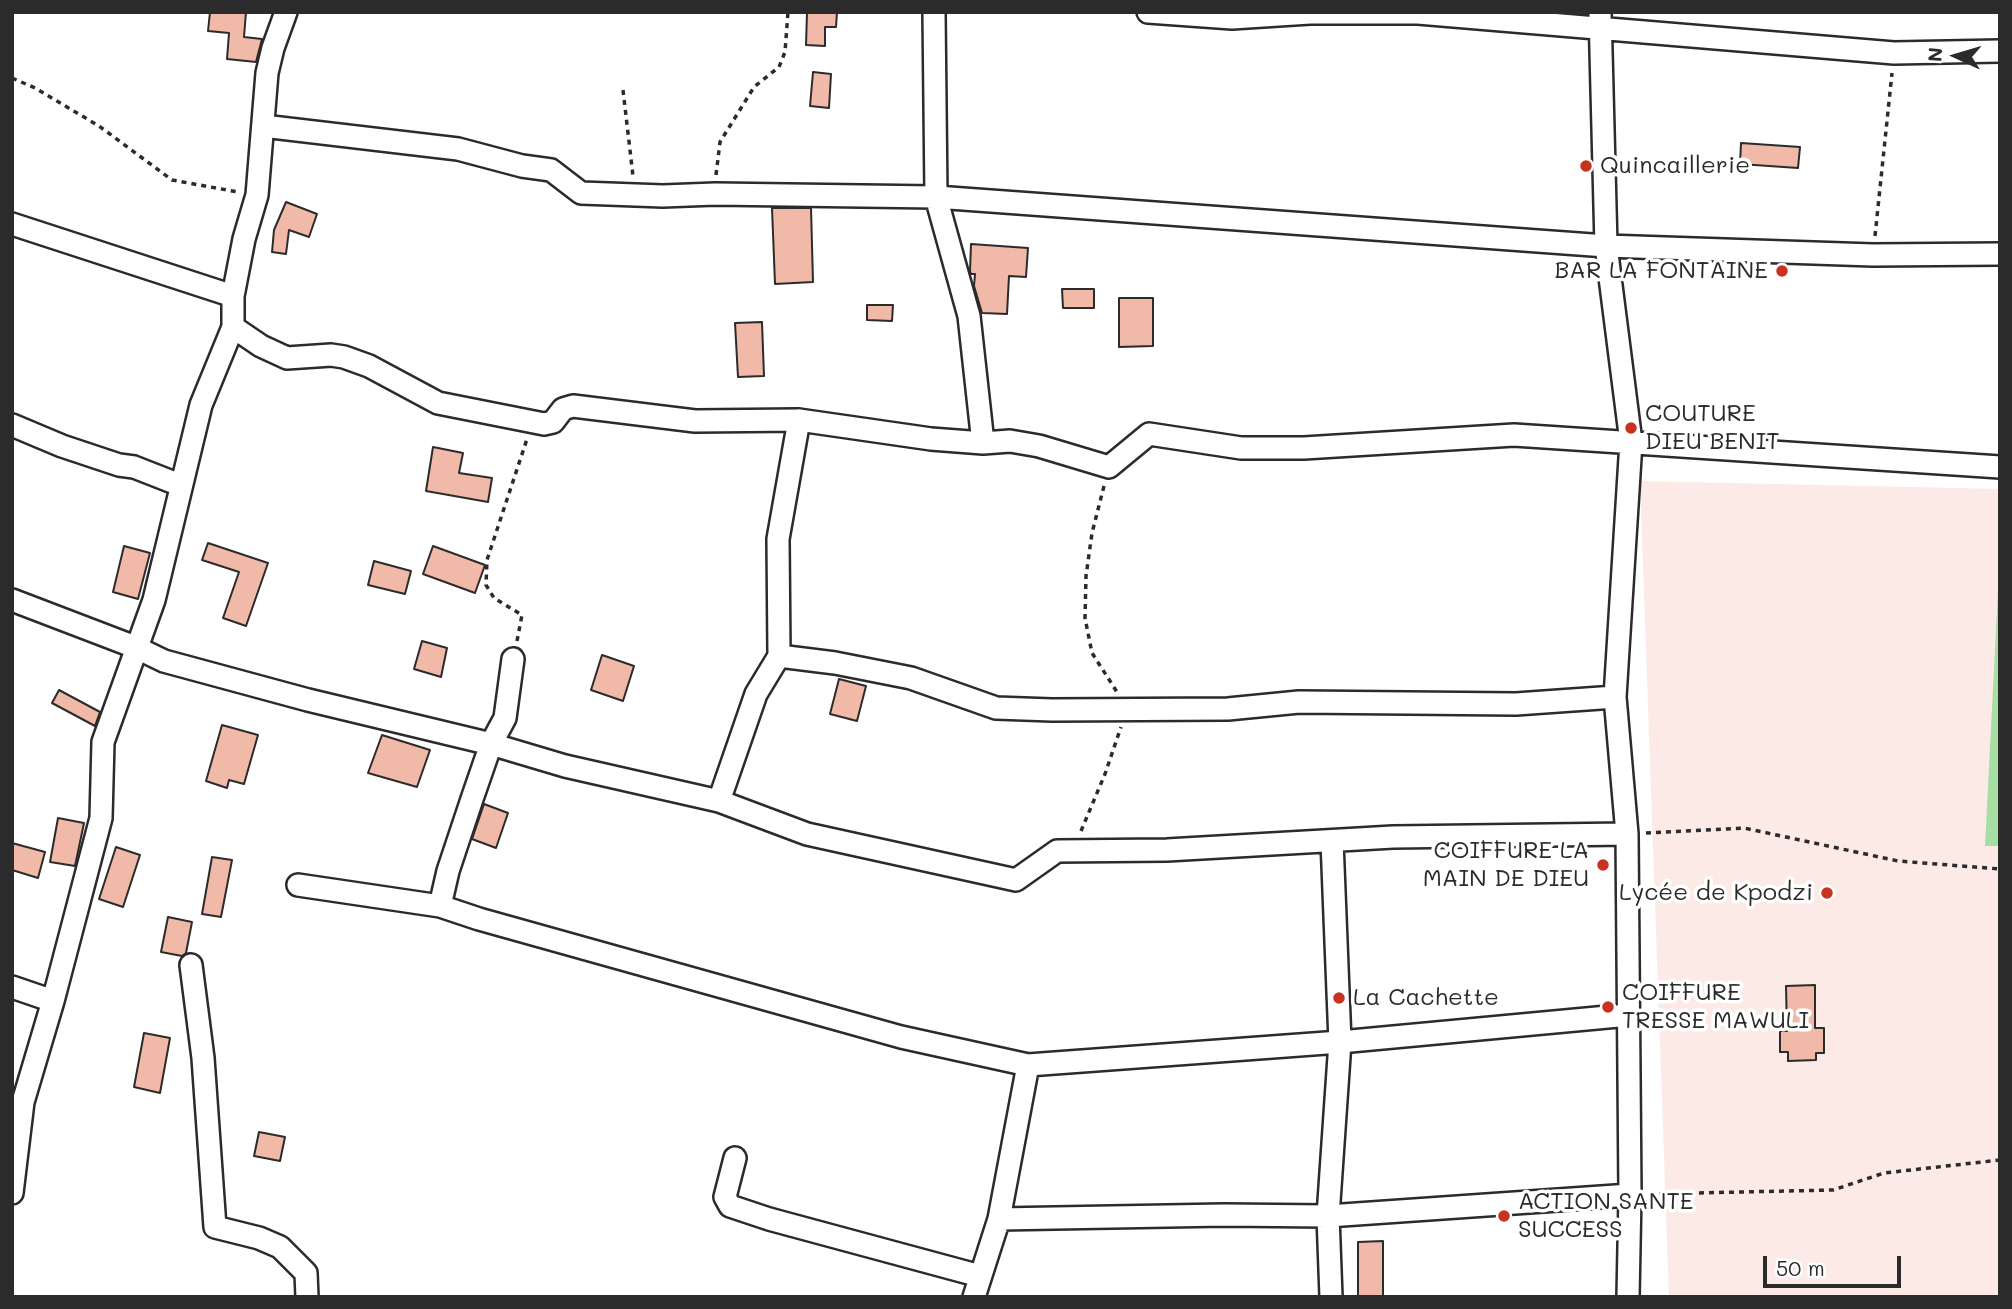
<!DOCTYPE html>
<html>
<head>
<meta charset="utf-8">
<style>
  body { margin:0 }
  #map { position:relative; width:2012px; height:1309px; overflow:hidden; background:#fff; font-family:Mali,sans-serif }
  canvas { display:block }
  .frame { position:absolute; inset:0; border:14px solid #2b2b2b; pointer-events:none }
  .north { position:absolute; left:1921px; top:21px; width:70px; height:70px; -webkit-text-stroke:5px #fff; paint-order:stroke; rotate:274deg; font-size:19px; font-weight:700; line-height:28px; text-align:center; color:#2b2b2b }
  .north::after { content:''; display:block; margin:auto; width:24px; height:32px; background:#2b2b2b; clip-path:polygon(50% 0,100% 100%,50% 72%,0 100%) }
  .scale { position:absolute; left:1763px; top:1256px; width:138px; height:32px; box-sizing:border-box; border:4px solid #2b2b2b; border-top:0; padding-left:9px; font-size:21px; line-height:24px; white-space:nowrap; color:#2b2b2b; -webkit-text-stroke:5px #fff; paint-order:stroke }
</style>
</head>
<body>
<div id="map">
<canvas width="2012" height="1309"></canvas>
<div class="frame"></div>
<div class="north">N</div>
<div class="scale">50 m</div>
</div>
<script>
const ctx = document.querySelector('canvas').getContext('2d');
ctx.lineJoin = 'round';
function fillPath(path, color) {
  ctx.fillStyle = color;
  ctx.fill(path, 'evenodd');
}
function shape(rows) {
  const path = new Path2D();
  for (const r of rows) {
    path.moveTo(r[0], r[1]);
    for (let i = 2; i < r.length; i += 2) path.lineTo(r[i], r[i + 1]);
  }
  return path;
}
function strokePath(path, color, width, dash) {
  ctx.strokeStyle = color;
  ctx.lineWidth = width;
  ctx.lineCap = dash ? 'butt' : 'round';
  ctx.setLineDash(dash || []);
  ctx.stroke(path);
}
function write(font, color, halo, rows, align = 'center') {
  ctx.font = font + ' Mali,sans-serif';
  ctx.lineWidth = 7;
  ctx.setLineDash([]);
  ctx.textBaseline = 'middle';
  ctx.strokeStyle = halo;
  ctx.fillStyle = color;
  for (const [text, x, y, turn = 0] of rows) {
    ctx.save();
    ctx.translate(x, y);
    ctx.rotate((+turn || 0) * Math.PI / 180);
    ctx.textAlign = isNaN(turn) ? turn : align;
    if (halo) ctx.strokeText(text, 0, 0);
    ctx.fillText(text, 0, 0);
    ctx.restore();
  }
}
const built = shape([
  [1640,481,2000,489,2000,1297,1669,1297]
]);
const green = shape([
  [1998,590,2000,590,2000,846,1985,846]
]);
const building = shape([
  [210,12,246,12,244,37,262,39,256,62,227,59,229,33,208,31,210,12],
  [807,12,837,12,836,27,825,27,825,46,806,45,807,12],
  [813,72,831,74,829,108,810,106,813,72],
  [1741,143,1800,147,1798,168,1740,164,1741,143],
  [286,202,317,214,309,237,289,230,286,254,272,252,274,230,286,202],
  [772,208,811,208,813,282,775,284,772,208],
  [971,244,1028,248,1026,277,1009,276,1007,314,982,313,974,286,975,274,971,274,970,271,971,244],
  [1062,289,1094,289,1094,308,1063,308,1062,289],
  [1119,298,1153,298,1153,346,1119,347,1119,298],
  [867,305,893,305,892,321,867,320,867,305],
  [762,322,764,376,738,377,735,323,762,322],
  [433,447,463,453,459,473,492,478,488,502,426,491,433,447],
  [208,543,268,563,246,626,223,618,239,572,202,560,208,543],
  [124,546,150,553,138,599,113,592,124,546],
  [433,546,485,565,475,593,423,574,433,546],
  [374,561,411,571,405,594,368,585,374,561],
  [422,641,447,648,441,677,414,669,422,641],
  [602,655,634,666,623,701,591,690,602,655],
  [839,679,866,686,857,721,830,714,839,679],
  [59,690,100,712,95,726,52,703,59,690],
  [222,725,258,735,244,784,229,780,227,788,206,781,222,725],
  [382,735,430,750,417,787,368,773,382,735],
  [484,804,508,813,496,848,472,839,484,804],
  [58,818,84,823,75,866,50,862,58,818],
  [12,843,45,852,38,878,12,870,12,843],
  [116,847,140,855,123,907,99,899,116,847],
  [212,857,232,860,221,917,202,914,212,857],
  [168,917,192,922,186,953,182,956,161,952,168,917],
  [1815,985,1815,1028,1824,1028,1824,1053,1816,1053,1816,1060,1788,1061,1788,1052,1780,1052,1780,1031,1787,1031,1786,986,1815,985],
  [144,1033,170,1038,160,1093,134,1087,144,1033],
  [259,1132,285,1137,280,1161,254,1156,259,1132],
  [1383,1241,1383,1297,1358,1297,1358,1242,1383,1241]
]);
const path = shape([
  [12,78,35,88,99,126,172,180,238,192],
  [623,90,633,176],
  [716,175,720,142,754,87,779,67,785,52,788,12],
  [1875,236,1892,73],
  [1104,486,1092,533,1086,576,1085,618,1092,653,1117,692],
  [517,641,522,615,494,598,486,585,487,560,527,439],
  [1081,831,1105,774,1121,727],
  [1646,833,1744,828,1898,861,2000,869],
  [1649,1194,1833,1190,1884,1173,2000,1160]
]);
const street = shape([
  [934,12,936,197,969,316,983,443],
  [1148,12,1232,18,1310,13,1418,13,1894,53,2000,51],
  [1600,12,1606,246,1631,442,1615,697,1627,834,1630,1195,1628,1297],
  [263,126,458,149,522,166,551,170,581,193,663,196,715,194,936,197,1606,246,1873,255,2000,254],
  [12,224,233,296],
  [233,327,261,346,287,358,331,355,344,357,369,366,438,403,544,424,553,422,563,409,573,406,695,421,799,420,931,439,983,443,1010,441,1039,446,1109,467,1149,434,1241,448,1304,448,1514,435,2000,467],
  [12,425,62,446,119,465,134,467,180,485],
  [12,600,135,647,164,661,308,700,491,744,565,766,719,801,807,834,1016,880,1057,851,1167,850,1393,837,1627,834],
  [779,656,835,663,911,678,996,708,1052,710,1228,709,1299,702,1516,704,1615,697],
  [719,801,756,694,779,656,778,539,799,420],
  [298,885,440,906,479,919,901,1037,1028,1065,1340,1042,1629,1015],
  [440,906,448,871,472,799,491,744,505,718,513,659],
  [191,965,203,1058,215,1227,259,1238,280,1247,306,1273,307,1297],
  [12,987,53,1001],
  [735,1158,725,1197,730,1206,769,1219,980,1276],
  [12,1193,23,1102,53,1001,101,818,103,742,154,600,201,405,233,327,233,296,244,239,257,195,267,73,273,48,286,12],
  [999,1219,1224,1215,1328,1216,1630,1195],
  [974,1297,999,1219,1028,1065],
  [1331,1297,1328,1216,1340,1042,1332,841]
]);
const markers = [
  [1586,166,7,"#c8321e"],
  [1782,271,7,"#c8321e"],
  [1631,428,7,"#c8321e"],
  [1603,865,7,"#c8321e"],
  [1827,893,7,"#c8321e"],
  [1339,998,7,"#c8321e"],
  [1608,1007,7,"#c8321e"],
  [1504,1216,7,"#c8321e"]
];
const poiNames = [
  ["Quincaillerie",1600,166],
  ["BAR LA FONTAINE",1768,271,"right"],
  ["COUTURE",1645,414],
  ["DIEU BENIT",1645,442],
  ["COIFFURE LA",1589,851,"right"],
  ["MAIN DE DIEU",1589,879,"right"],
  ["Lycée de Kpodzi",1813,893,"right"],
  ["COIFFURE",1622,993],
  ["TRESSE MAWULI",1622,1021],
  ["La Cachette",1353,998],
  ["ACTION SANTE",1518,1202],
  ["SUCCESS",1518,1230]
];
fillPath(built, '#fbeae5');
fillPath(green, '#a6dea3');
fillPath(building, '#f1b9a7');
strokePath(building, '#2b2b2b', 2);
strokePath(street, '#2b2b2b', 26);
strokePath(path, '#2b2b2b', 3.5, [5, 5]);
strokePath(street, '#fff', 21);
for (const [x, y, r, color] of markers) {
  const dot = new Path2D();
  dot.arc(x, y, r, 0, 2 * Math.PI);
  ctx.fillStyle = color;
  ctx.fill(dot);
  strokePath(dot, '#fff', 2.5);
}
write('24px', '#2b2b2b', '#fff', poiNames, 'left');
</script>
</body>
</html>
